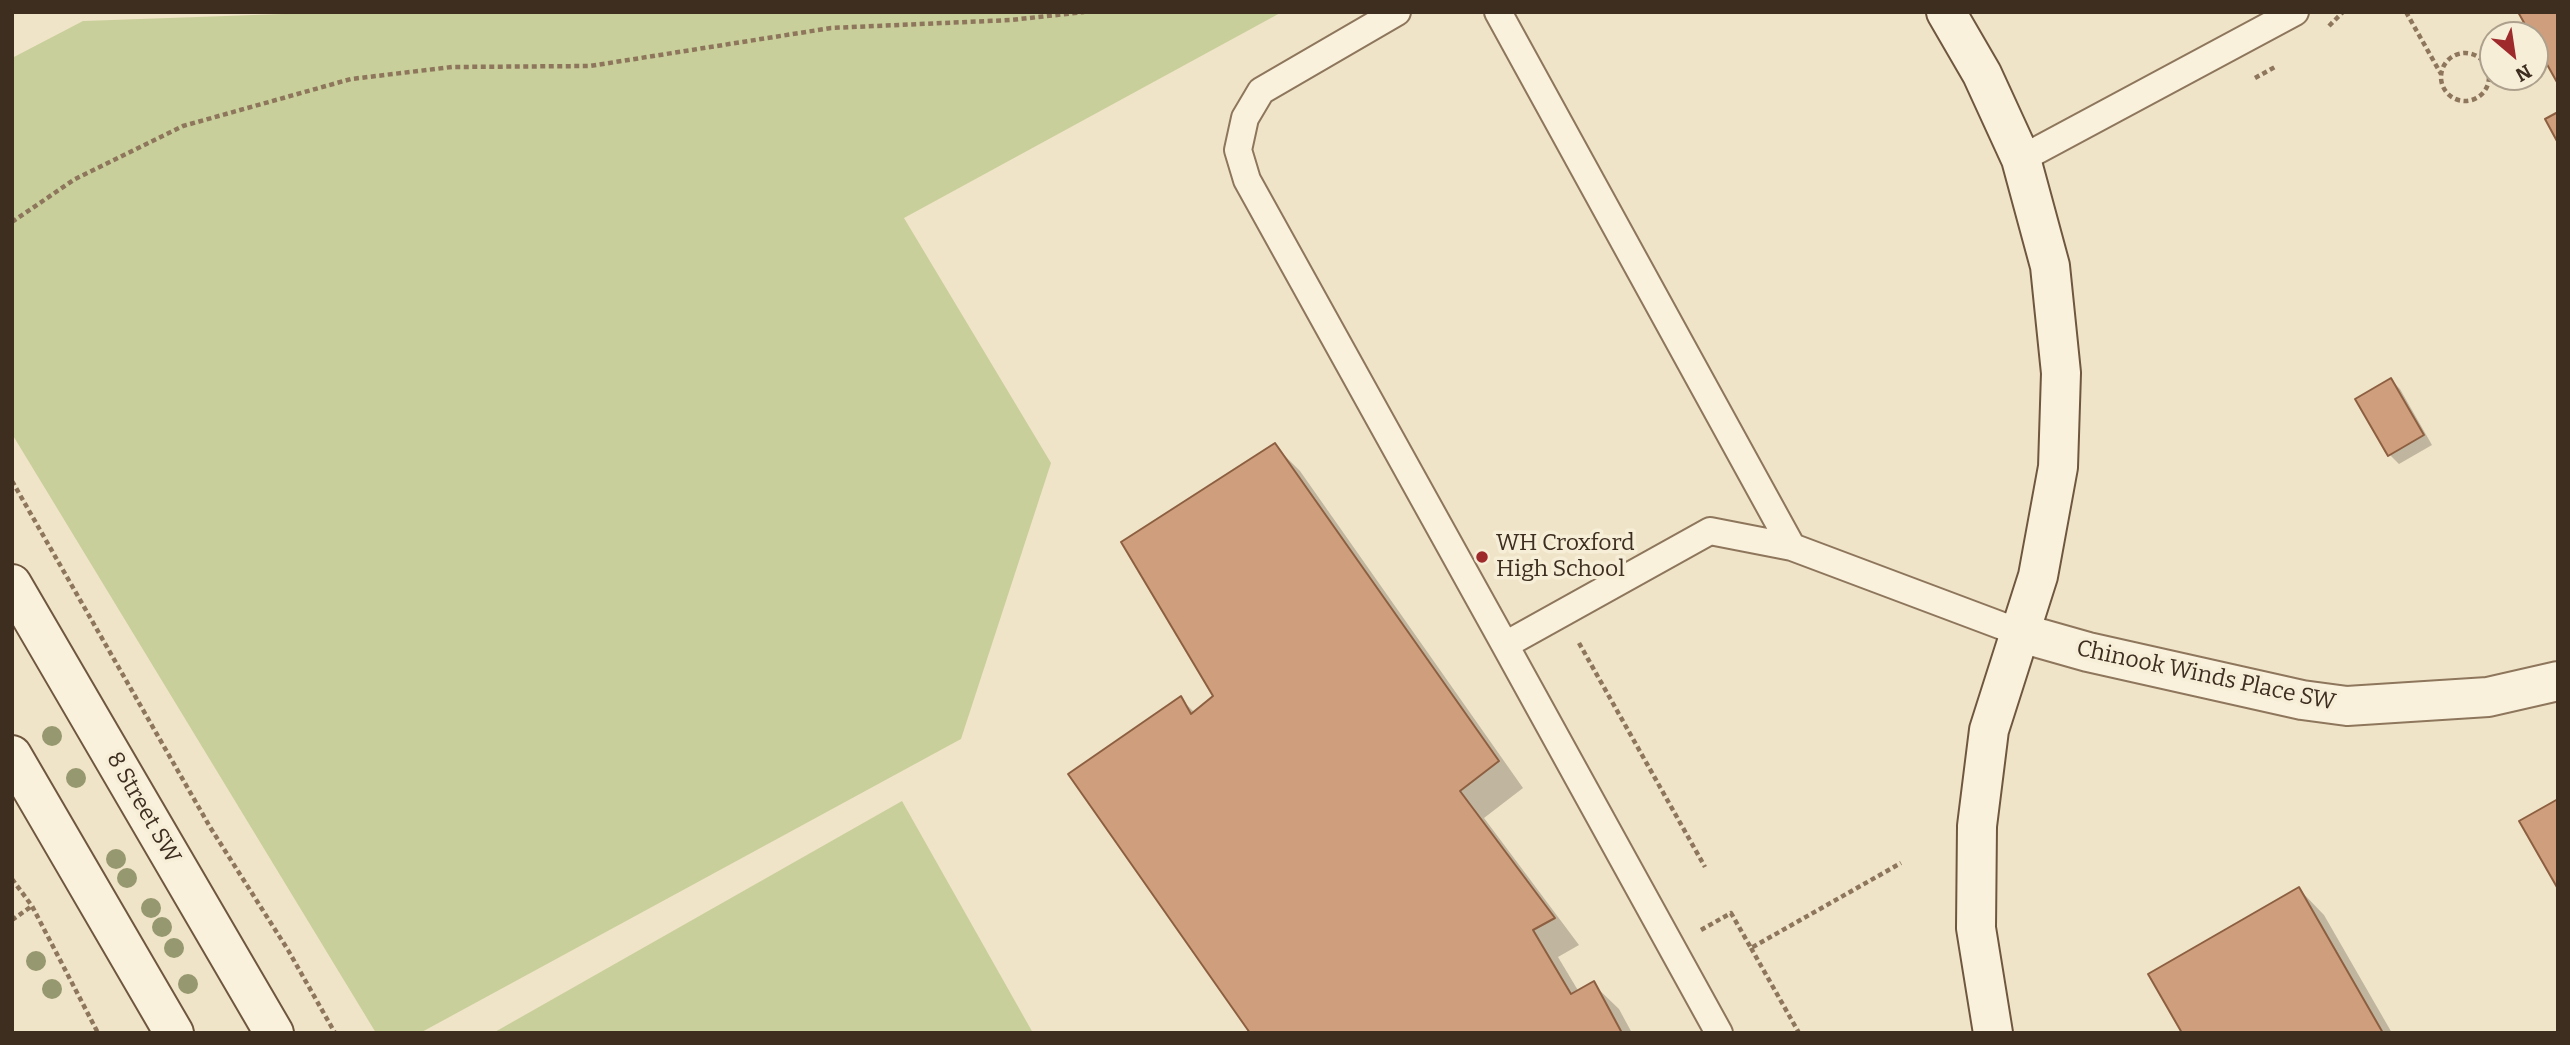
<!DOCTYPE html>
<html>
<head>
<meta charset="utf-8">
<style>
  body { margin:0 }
  #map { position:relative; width:2570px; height:1045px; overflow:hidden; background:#f0e4c8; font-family:Bitter,serif }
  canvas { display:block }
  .frame { position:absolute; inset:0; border:14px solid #3d2e20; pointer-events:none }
  .north { position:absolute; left:2479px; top:21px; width:70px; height:70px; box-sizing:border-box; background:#f7eed8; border:2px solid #ada18e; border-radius:50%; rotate:151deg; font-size:19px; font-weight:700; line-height:28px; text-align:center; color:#3d2e20 }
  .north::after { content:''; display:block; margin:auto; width:24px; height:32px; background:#9e2a2b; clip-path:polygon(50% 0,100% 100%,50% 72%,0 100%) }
</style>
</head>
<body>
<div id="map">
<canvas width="2570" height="1045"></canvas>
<div class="frame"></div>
<div class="north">N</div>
</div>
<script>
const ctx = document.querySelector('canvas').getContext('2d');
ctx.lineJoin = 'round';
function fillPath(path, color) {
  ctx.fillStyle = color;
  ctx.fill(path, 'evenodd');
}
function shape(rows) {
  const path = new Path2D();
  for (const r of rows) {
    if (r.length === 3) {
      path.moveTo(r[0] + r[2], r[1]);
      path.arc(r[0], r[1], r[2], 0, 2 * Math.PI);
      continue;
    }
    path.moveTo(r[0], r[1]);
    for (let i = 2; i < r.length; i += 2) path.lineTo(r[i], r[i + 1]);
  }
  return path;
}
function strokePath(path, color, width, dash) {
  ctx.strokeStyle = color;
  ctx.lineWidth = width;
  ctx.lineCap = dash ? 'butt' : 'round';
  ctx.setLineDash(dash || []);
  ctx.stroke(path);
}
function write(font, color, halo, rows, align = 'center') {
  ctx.font = font + ' Bitter,serif';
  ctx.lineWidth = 7;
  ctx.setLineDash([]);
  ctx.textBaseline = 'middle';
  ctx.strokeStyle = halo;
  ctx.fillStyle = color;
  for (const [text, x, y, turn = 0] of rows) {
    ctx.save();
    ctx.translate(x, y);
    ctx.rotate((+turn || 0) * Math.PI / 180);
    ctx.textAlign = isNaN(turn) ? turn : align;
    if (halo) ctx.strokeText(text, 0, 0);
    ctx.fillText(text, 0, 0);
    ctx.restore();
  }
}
const green = shape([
  [339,12,1282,12,904,218,1051,463,961,739,420,1033,376,1033,12,434,12,58,83,21],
  [902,801,1033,1033,493,1033]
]);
const shadow = shape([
  [2391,380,2400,389,2432,445,2399,464,2390,455,2358,399],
  [1274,445,1300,471,1523,788,1484,818,1579,945,1558,957,1579,992,1593,984,1619,1009,1632,1033,1253,1033,1181,699,1195,713,1215,697],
  [2299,889,2324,915,2392,1033,2184,1033]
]);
const building = shape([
  [2518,12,2558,12,2558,84,2535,43,2535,35,2531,35,2518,12],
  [2558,112,2558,143,2545,119,2558,112],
  [2391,378,2424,435,2388,456,2355,399,2391,378],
  [1275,443,1499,761,1460,791,1555,918,1533,930,1571,994,1594,981,1622,1033,1250,1033,1068,774,1181,696,1191,714,1213,696,1121,542,1275,443],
  [2558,799,2558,889,2519,821,2558,799],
  [2299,887,2383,1033,2182,1033,2148,974,2299,887]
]);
const path = shape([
  [2406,12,2441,74],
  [2329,26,2343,12],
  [2465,77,24],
  [2255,78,2275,67],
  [12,222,75,179,183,126,351,79,452,67,590,66,831,28,1011,20,1084,12],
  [12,481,210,827,288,950,335,1033],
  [1579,643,1705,867],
  [12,879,32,906,98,1033],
  [12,920,32,906],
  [1701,930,1731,913,1751,948,1901,863],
  [1751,948,1799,1033]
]);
const lane = shape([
  [1397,12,1261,91,1245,118,1238,150,1247,180,1505,645,1710,531,1792,547,2021,633],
  [1498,12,1792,547],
  [2021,159,2295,12],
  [1505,645,1719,1033]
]);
const street = shape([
  [2021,633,2088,652,2302,700,2347,706,2488,697,2558,681]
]);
const secondary = shape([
  [1946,12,1982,74,2021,159,2050,266,2061,373,2058,467,2038,576,1989,730,1977,826,1976,928,1993,1033],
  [12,584,274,1033],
  [12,755,174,1033]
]);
const trees = [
  [52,736],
  [76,778],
  [116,859],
  [127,878],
  [151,908],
  [162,927],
  [174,948],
  [36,961],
  [188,984],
  [52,989]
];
const markers = [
  [1482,557,7,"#9e2a2b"]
];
const poiNames = [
  ["WH Croxford",1496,544],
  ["High School",1496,570]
];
const streetNames = [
  ["Chinook Winds Place SW",2206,676,12],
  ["8 Street SW",143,808,60]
];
fillPath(green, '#c9cf9b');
fillPath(shadow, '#0003');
fillPath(building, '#cf9f7d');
strokePath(building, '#8d5f41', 2);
strokePath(lane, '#8d765c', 30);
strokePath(street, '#8d765c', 42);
strokePath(secondary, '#6f573f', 42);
strokePath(path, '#8d765c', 4.5, [5, 3.5]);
strokePath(lane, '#faf1dc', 26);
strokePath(street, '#faf1dc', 38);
strokePath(secondary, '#faf1dc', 38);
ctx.fillStyle = '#96986f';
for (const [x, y] of trees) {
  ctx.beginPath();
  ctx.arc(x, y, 10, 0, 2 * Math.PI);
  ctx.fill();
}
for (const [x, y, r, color] of markers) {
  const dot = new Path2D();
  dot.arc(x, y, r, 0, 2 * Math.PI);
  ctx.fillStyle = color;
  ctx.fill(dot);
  strokePath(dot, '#f7eed8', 2.5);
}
write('23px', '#3d2e20', '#f7eed8', poiNames, 'left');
write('23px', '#3d2e20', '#f7eed8', streetNames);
</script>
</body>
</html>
